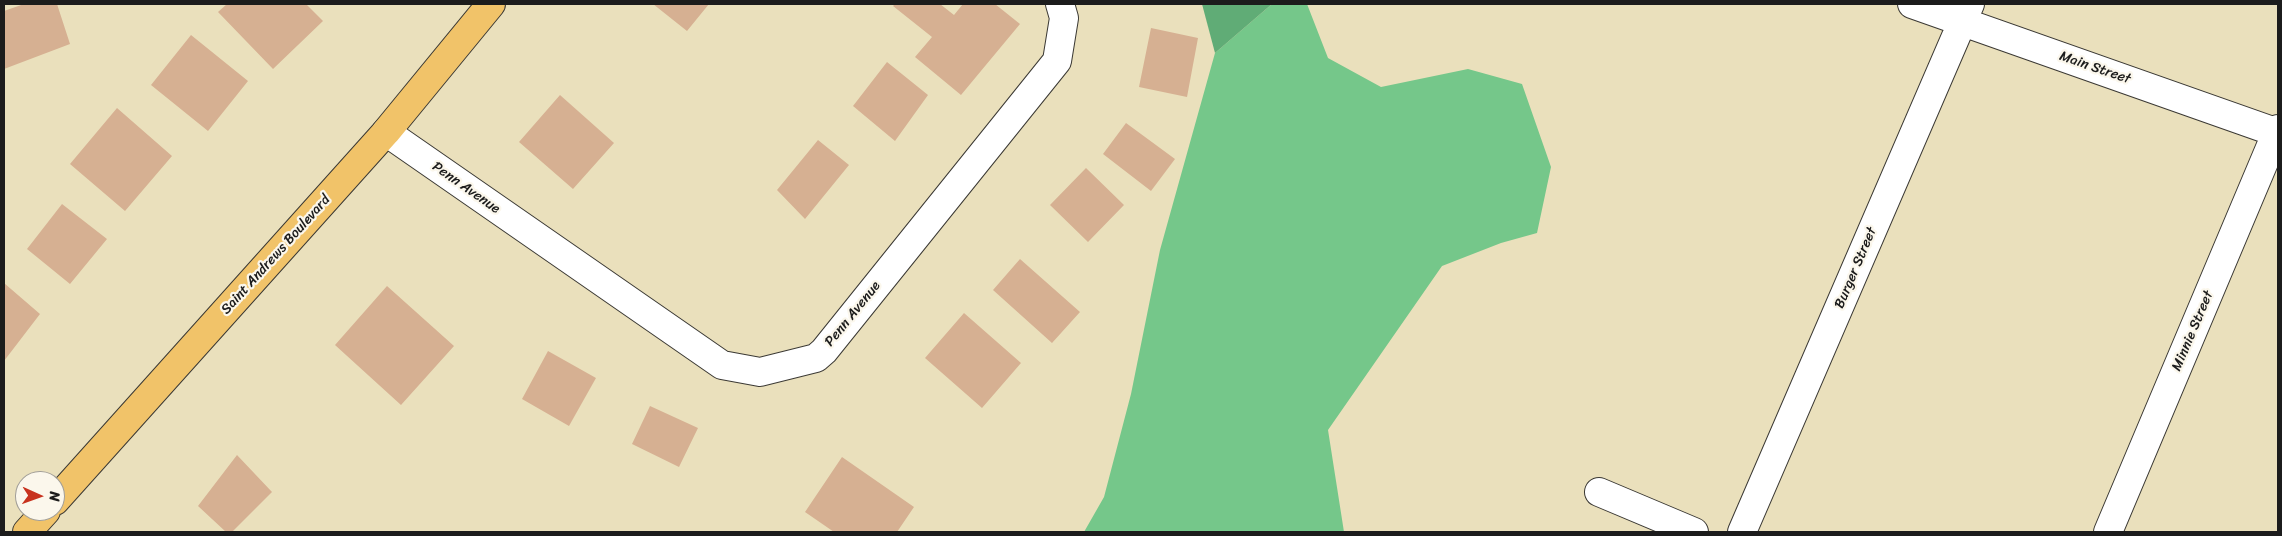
<!DOCTYPE html>
<html>
<head>
<meta charset="utf-8">
<style>
  body { margin:0 }
  #map { position:relative; width:2282px; height:536px; overflow:hidden; background:#eae0bc; font-family:Sriracha,sans-serif }
  canvas { display:block }
  .frame { position:absolute; inset:0; border:5px solid #1c1c1c; pointer-events:none }
  .north { position:absolute; left:15px; top:471px; width:50px; height:50px; box-sizing:border-box; background:#fbf7ec; border:1px solid #a29f99; border-radius:50%; rotate:92deg; font-size:14px; font-weight:700; line-height:20px; text-align:center; color:#1c1c1c }
  .north::after { content:''; display:block; margin:auto; width:18px; height:22px; background:#c8321e; clip-path:polygon(50% 0,100% 100%,50% 72%,0 100%) }
</style>
</head>
<body>
<div id="map">
<canvas width="2282" height="536"></canvas>
<div class="frame"></div>
<div class="north">N</div>
</div>
<script>
const ctx = document.querySelector('canvas').getContext('2d');
ctx.lineJoin = 'round';
function fillPath(path, color) {
  ctx.fillStyle = color;
  ctx.fill(path, 'evenodd');
}
function shape(rows) {
  const path = new Path2D();
  for (const r of rows) {
    path.moveTo(r[0], r[1]);
    for (let i = 2; i < r.length; i += 2) path.lineTo(r[i], r[i + 1]);
  }
  return path;
}
function strokePath(path, color, width, dash) {
  ctx.strokeStyle = color;
  ctx.lineWidth = width;
  ctx.lineCap = dash ? 'butt' : 'round';
  ctx.setLineDash(dash || []);
  ctx.stroke(path);
}
function write(font, color, halo, rows, align = 'center') {
  ctx.font = font + ' Sriracha,sans-serif';
  ctx.lineWidth = 4.5;
  ctx.setLineDash([]);
  ctx.textBaseline = 'middle';
  ctx.strokeStyle = halo;
  ctx.fillStyle = color;
  for (const [text, x, y, turn = 0] of rows) {
    ctx.save();
    ctx.translate(x, y);
    ctx.rotate((+turn || 0) * Math.PI / 180);
    ctx.textAlign = isNaN(turn) ? turn : align;
    if (halo) ctx.strokeText(text, 0, 0);
    ctx.fillText(text, 0, 0);
    ctx.restore();
  }
}
const green = shape([
  [1272,4,1307,4,1328,58,1381,87,1468,69,1522,84,1551,167,1537,233,1501,243,1442,266,1328,430,1344,532,1084,532,1104,497,1131,394,1160,250,1215,53]
]);
const forest = shape([
  [1202,4,1272,4,1215,53]
]);
const building = shape([
  [24,4,57,4,70,44,4,69,4,11],
  [227,4,306,4,323,21,273,69,218,12],
  [653,4,709,4,687,31],
  [895,4,940,4,954,15,963,4,995,4,1020,24,961,95,915,57,932,37,893,6],
  [1151,28,1198,38,1187,97,1139,87],
  [191,35,248,81,208,131,151,85],
  [887,62,928,95,895,141,853,106],
  [560,95,614,143,573,189,519,142],
  [117,108,172,156,125,211,70,164],
  [1126,123,1175,159,1151,191,1103,154],
  [818,140,849,165,805,219,777,190],
  [1086,168,1124,205,1088,242,1050,205],
  [62,204,107,239,70,284,27,249],
  [1020,259,1080,312,1052,343,993,290],
  [4,283,40,314,4,361],
  [387,286,454,346,401,405,335,345],
  [964,313,1021,363,982,408,925,358],
  [548,351,596,378,569,426,522,399],
  [650,406,698,428,679,467,632,444],
  [237,455,272,492,232,532,226,532,198,506],
  [842,457,914,507,897,532,834,532,805,512]
]);
const minor = shape([
  [1912,4,2278,133],
  [386,132,722,365,760,372,816,358,824,351,1057,61,1064,18,1060,4],
  [1599,492,1694,532],
  [1742,532,1970,4],
  [2108,532,2278,129]
]);
const major = shape([
  [55,501,386,132,491,4],
  [27,532,46,511]
]);
const streetNames = [
  ["Main Street",2095,68,19],
  ["Penn Avenue",466,188,35],
  ["Saint Andrews Boulevard",276,255,-48],
  ["Burger Street",1856,268,-67],
  ["Penn Avenue",853,314,-51],
  ["Minnie Street",2193,331,-67]
];
fillPath(green, '#75c78a');
fillPath(forest, '#60ac76');
fillPath(building, '#d6b092');
strokePath(minor, '#3b3934', 30);
strokePath(major, '#3b3934', 30);
strokePath(minor, '#fff', 28);
strokePath(major, '#f1c369', 28);
write('14px', '#1c1c1c', '#fbf7ec', streetNames);
</script>
</body>
</html>
